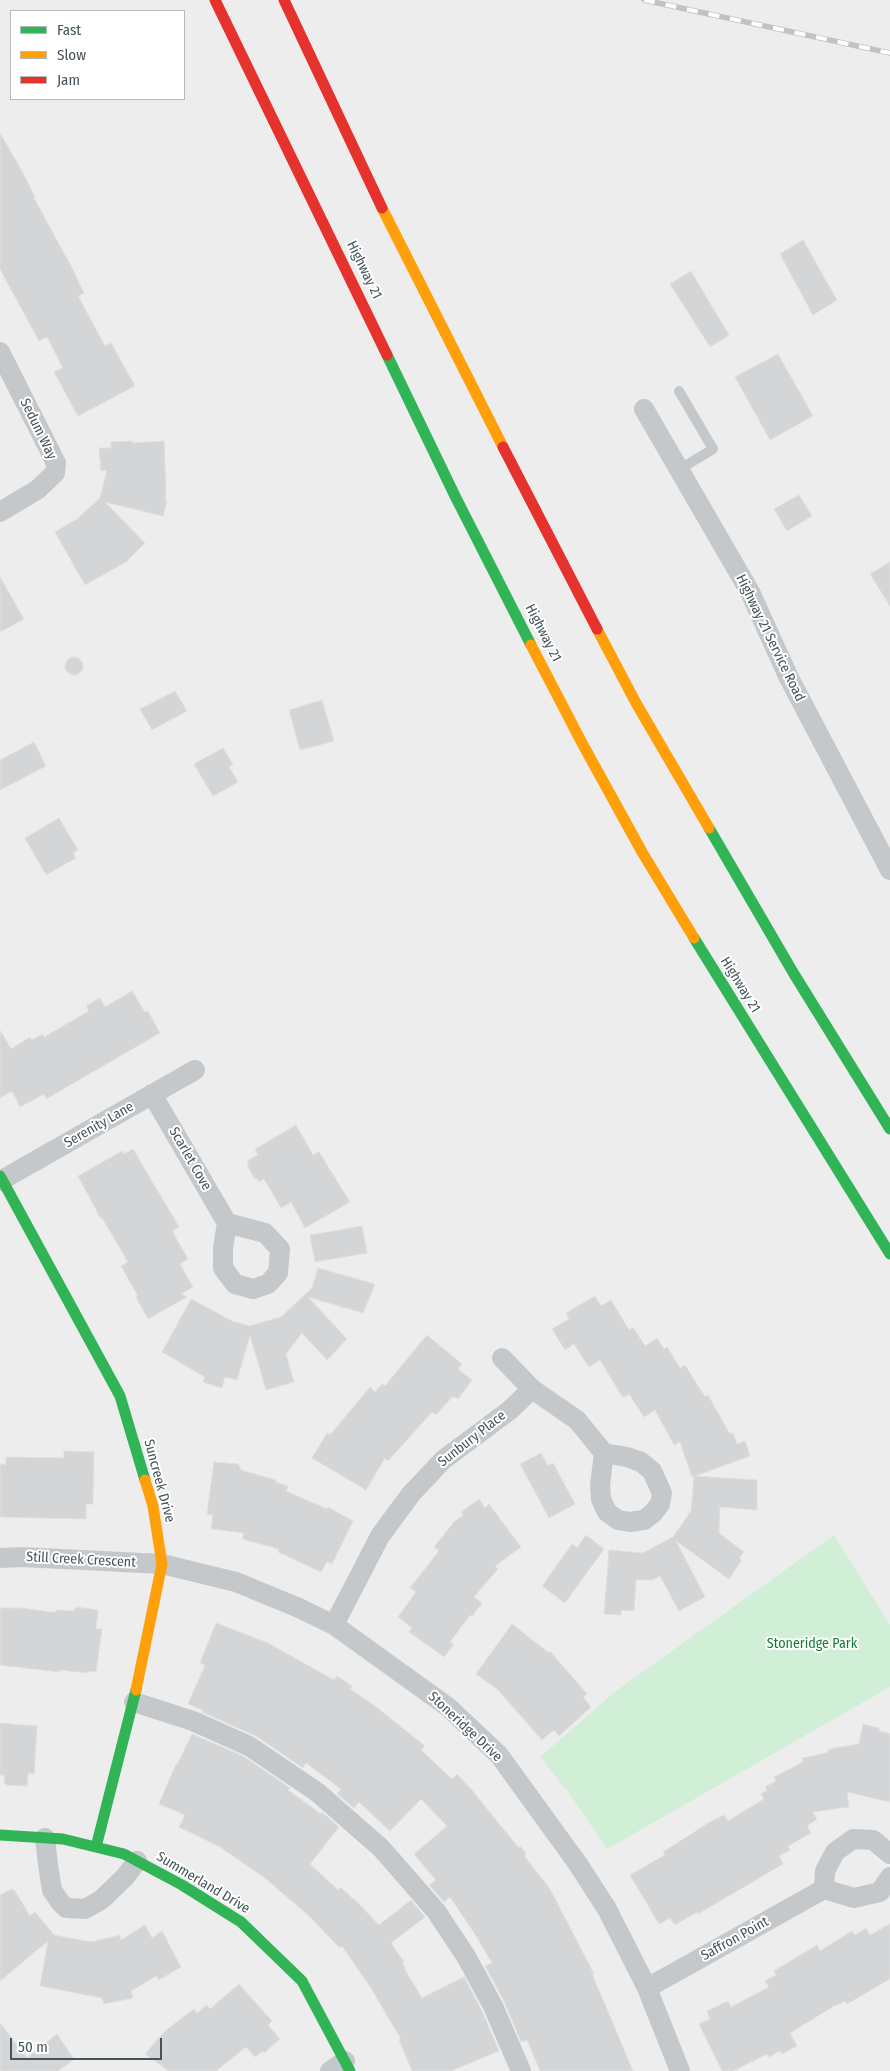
<!DOCTYPE html>
<html>
<head>
<meta charset="utf-8">
<style>
  body { margin:0 }
  #map { position:relative; width:890px; height:2071px; overflow:hidden; background:#eeeded; font-family:"Fira Sans Condensed",sans-serif }
  canvas { display:block }
  .legend { position:absolute; left:10px; top:10px; width:175px; height:90px; box-sizing:border-box; background:#fff; border:1px solid #b4bbbd; margin:0; padding:6px 9px; list-style:none; font-size:15px; color:#44545a }
  .legend li { display:flex; align-items:center; gap:10px; height:25px }
  .legend b { width:25px; border:1px solid #b4bbbd }
  .scale { position:absolute; left:10px; top:2038px; width:152px; height:22px; box-sizing:border-box; border:2px solid #44545a; border-top:0; padding-left:6px; font-size:15px; line-height:18px; white-space:nowrap; color:#44545a; -webkit-text-stroke:4px #fff; paint-order:stroke }
</style>
</head>
<body>
<div id="map">
<canvas width="890" height="2071"></canvas>
<ul class="legend">
<li><b style="height:6px;background:#30b455"></b>Fast</li>
<li><b style="height:6px;background:#ff9f0a"></b>Slow</li>
<li><b style="height:6px;background:#e5322d"></b>Jam</li>
</ul>
<div class="scale">50 m</div>
</div>
<script>
const ctx = document.querySelector('canvas').getContext('2d');
ctx.lineJoin = 'round';
function fillPath(path, color) {
  ctx.fillStyle = color;
  ctx.fill(path, 'evenodd');
}
function shape(rows) {
  const path = new Path2D();
  for (const r of rows) {
    if (r.length === 3) {
      path.moveTo(r[0] + r[2], r[1]);
      path.arc(r[0], r[1], r[2], 0, 2 * Math.PI);
      continue;
    }
    path.moveTo(r[0], r[1]);
    for (let i = 2; i < r.length; i += 2) path.lineTo(r[i], r[i + 1]);
  }
  return path;
}
function strokePath(path, color, width, dash) {
  ctx.strokeStyle = color;
  ctx.lineWidth = width;
  ctx.lineCap = dash ? 'butt' : 'round';
  ctx.setLineDash(dash || []);
  ctx.stroke(path);
}
function write(font, color, halo, rows, align = 'center') {
  ctx.font = font + ' "Fira Sans Condensed",sans-serif';
  ctx.lineWidth = 4;
  ctx.setLineDash([]);
  ctx.textBaseline = 'middle';
  ctx.strokeStyle = halo;
  ctx.fillStyle = color;
  for (const [text, x, y, turn = 0] of rows) {
    ctx.save();
    ctx.translate(x, y);
    ctx.rotate((+turn || 0) * Math.PI / 180);
    ctx.textAlign = isNaN(turn) ? turn : align;
    if (halo) ctx.strokeText(text, 0, 0);
    ctx.fillText(text, 0, 0);
    ctx.restore();
  }
}
const green = shape([
  [834,1535,890,1625,890,1687,607,1849,569,1793,540,1757,616,1691]
]);
const building = shape([
  [0,133,24,175,35,197,34,198,72,268,84,293,78,296,105,346,111,343,135,386,78,416,54,372,63,368,47,337,39,341,0,269,0,133],
  [803,240,837,300,813,315,780,254,803,240],
  [691,271,729,335,710,347,670,284,691,271],
  [778,354,813,416,770,440,735,377,778,354],
  [132,441,132,443,164,441,166,494,165,500,167,501,163,516,105,502,145,543,126,562,85,585,55,532,77,519,100,498,107,470,101,471,99,448,111,448,111,442,132,441],
  [799,495,812,516,787,531,774,509,799,495],
  [890,562,890,606,870,574,890,562],
  [0,577,24,619,0,632,0,577],
  [74,666,9],
  [175,691,187,711,152,730,140,709,175,691],
  [322,700,334,741,300,750,289,710,322,700],
  [34,742,46,766,0,790,0,760,34,742],
  [223,748,233,765,229,767,238,782,213,796,194,764,223,748],
  [59,818,78,850,73,853,76,858,46,875,25,838,59,818],
  [132,991,145,1012,148,1011,160,1033,46,1099,44,1094,20,1107,12,1091,0,1098,0,1030,11,1049,30,1037,32,1040,43,1034,44,1037,89,1011,86,1006,100,998,105,1007,132,991],
  [296,1125,313,1155,319,1152,350,1202,305,1228,291,1202,281,1208,264,1179,259,1182,257,1178,255,1179,247,1165,249,1164,247,1161,258,1155,255,1149,296,1125],
  [133,1149,179,1227,172,1231,188,1259,180,1264,193,1287,181,1294,187,1297,148,1319,136,1297,138,1296,121,1266,128,1262,102,1218,101,1219,78,1176,122,1151,124,1154,133,1149],
  [362,1226,367,1253,315,1262,310,1235,362,1226],
  [318,1268,375,1284,363,1313,308,1297,347,1339,327,1360,302,1333,286,1354,294,1382,266,1390,250,1335,237,1380,225,1377,222,1388,203,1382,205,1377,162,1352,191,1299,232,1321,249,1326,281,1317,312,1288,318,1268],
  [595,1296,601,1306,611,1300,629,1330,633,1327,645,1346,657,1338,664,1349,667,1347,680,1368,685,1365,705,1397,708,1395,730,1434,733,1433,737,1444,745,1441,750,1456,695,1476,757,1480,757,1510,720,1507,719,1533,744,1552,739,1558,742,1560,729,1579,676,1541,705,1597,679,1611,660,1576,652,1580,636,1580,634,1611,621,1610,621,1615,604,1614,609,1550,643,1553,673,1537,691,1511,694,1476,692,1477,680,1442,674,1445,655,1410,644,1417,629,1394,625,1397,622,1396,600,1360,589,1367,574,1344,565,1350,552,1329,569,1319,566,1313,595,1296],
  [427,1335,462,1364,458,1369,472,1380,458,1399,453,1396,436,1415,432,1412,388,1461,385,1458,366,1490,312,1458,327,1433,330,1435,370,1387,375,1392,382,1384,385,1386,427,1335],
  [64,1451,94,1452,93,1504,86,1504,86,1519,0,1517,0,1464,6,1465,6,1457,64,1458,64,1451],
  [541,1453,548,1466,553,1463,575,1504,549,1518,520,1464,541,1453],
  [214,1462,238,1464,241,1470,276,1480,275,1482,288,1486,286,1491,327,1509,328,1507,353,1521,332,1564,327,1562,321,1572,278,1552,279,1549,242,1539,244,1533,211,1529,213,1515,207,1514,214,1462],
  [479,1499,485,1508,489,1504,521,1547,495,1566,498,1569,474,1597,482,1603,472,1616,470,1615,450,1642,454,1644,444,1657,409,1632,412,1628,398,1617,416,1592,410,1588,439,1551,434,1547,454,1522,464,1515,461,1512,479,1499],
  [586,1535,604,1549,565,1603,542,1586,572,1544,577,1548,586,1535],
  [76,1607,98,1610,96,1629,102,1629,96,1672,87,1671,87,1673,60,1670,59,1672,0,1665,0,1608,22,1608,51,1612,56,1612,57,1610,74,1611,76,1607],
  [216,1623,268,1643,334,1680,337,1676,352,1686,350,1689,375,1706,425,1746,421,1750,452,1779,457,1774,471,1789,518,1847,521,1847,526,1853,525,1857,550,1889,594,1974,592,1974,603,2000,633,2071,540,2071,527,2040,521,2042,504,2001,485,1966,492,1963,478,1939,450,1897,444,1902,429,1885,436,1880,414,1854,447,1826,421,1799,390,1831,359,1802,354,1808,337,1794,341,1789,306,1763,303,1768,256,1736,202,1712,203,1710,188,1704,205,1665,200,1663,216,1623],
  [512,1624,549,1653,550,1651,587,1694,583,1697,591,1707,559,1736,554,1730,542,1740,498,1690,476,1674,512,1624],
  [0,1723,37,1726,34,1774,28,1773,27,1786,7,1785,4,1783,5,1775,0,1775,0,1723],
  [863,1724,879,1728,879,1731,890,1734,890,1802,847,1792,849,1807,813,1812,817,1819,807,1826,811,1833,788,1846,790,1850,779,1856,783,1864,698,1914,697,1912,675,1925,670,1918,659,1924,630,1875,665,1855,663,1852,710,1822,724,1815,728,1821,764,1799,761,1794,767,1790,765,1787,776,1781,774,1777,803,1762,802,1758,827,1753,829,1749,859,1744,863,1724],
  [192,1734,243,1756,290,1788,288,1790,321,1814,322,1812,339,1827,310,1864,338,1890,340,1887,358,1903,379,1925,411,1900,425,1917,391,1943,404,1962,402,1963,405,1967,404,1968,422,1998,464,1977,482,2011,499,2051,451,2071,412,2071,399,2040,401,2039,371,1988,342,1946,340,1948,308,1915,265,1878,220,1847,179,1827,185,1815,159,1804,176,1764,177,1765,192,1734],
  [12,1889,15,1891,30,1916,35,1912,54,1935,91,1942,120,1935,121,1940,145,1925,152,1938,162,1931,181,1967,159,1980,156,1976,131,1991,133,1998,104,2004,102,1998,40,1986,48,1941,0,1981,0,1895,12,1889],
  [890,1924,890,1979,847,2004,845,2001,834,2006,790,2033,797,2046,782,2054,780,2051,769,2057,767,2054,733,2071,722,2071,699,2024,710,2019,707,2011,728,2001,731,2007,769,1987,765,1981,776,1975,774,1971,817,1945,820,1951,852,1931,855,1935,866,1928,870,1935,890,1924],
  [239,1984,272,2021,268,2025,280,2039,264,2053,263,2051,255,2057,246,2047,216,2071,169,2071,145,2054,165,2031,194,2009,197,2013,207,2005,210,2009,239,1984],
  [0,2023,27,2058,57,2034,74,2059,58,2071,0,2071,0,2023]
]);
const lane = shape([
  [679,391,713,449,680,469]
]);
const street = shape([
  [0,352,56,463,55,473,37,490,0,512],
  [644,409,750,592,789,678,890,870],
  [152,1094,227,1223,223,1248,223,1268,235,1284,253,1289,268,1284,278,1273,280,1249,265,1233,227,1223],
  [0,1181,195,1070],
  [502,1358,532,1389],
  [0,1558,22,1557,162,1564,236,1582,299,1608,334,1625,448,1707,499,1755,578,1864,607,1909,647,1988,680,2071],
  [334,1625,380,1536,411,1494,443,1460,510,1410,532,1389,577,1420,604,1453,600,1485,601,1499,607,1512,618,1520,630,1522,644,1520,653,1513,660,1504,662,1493,652,1471,641,1462,627,1457,604,1453],
  [134,1702,193,1721,249,1746,317,1792,381,1848,436,1911,467,1958,493,2006,521,2071],
  [45,1838,48,1865,52,1890,60,1902,66,1908,85,1909,101,1900,125,1877,137,1861],
  [824,1889,825,1871,835,1852,853,1839,873,1840,890,1854],
  [647,1988,824,1889,854,1898,880,1892,890,1877],
  [330,2071,345,2061]
]);
const fast = shape([
  [387,355,456,498,531,645],
  [709,828,794,974,890,1129],
  [694,938,890,1254],
  [0,1176,120,1396,145,1480],
  [0,1835,63,1839,124,1854,182,1885,241,1922,302,1981,350,2071],
  [96,1847,136,1690]
]);
const slow = shape([
  [382,208,503,447],
  [597,629,636,703,709,828],
  [531,645,582,743,642,852,694,938],
  [136,1690,162,1564,153,1506,145,1480]
]);
const jam = shape([
  [215,0,387,355],
  [284,0,382,208],
  [503,447,597,629]
]);
const rail = shape([
  [644,0,890,53]
]);
const streetNames = [
  ["Highway 21",364,270,64],
  ["Sedum Way",38,429,64],
  ["Highway 21",543,633,63],
  ["Highway 21 Service Road",770,638,64],
  ["Highway 21",740,985,58],
  ["Serenity Lane",99,1125,-30],
  ["Scarlet Cove",190,1159,60],
  ["Sunbury Place",472,1439,-38],
  ["Suncreek Drive",159,1481,75],
  ["Still Creek Crescent",81,1560,3],
  ["Stoneridge Drive",465,1727,43],
  ["Summerland Drive",203,1883,31],
  ["Saffron Point",735,1939,-29]
];
const parkNames = [
  ["Stoneridge Park",812,1644]
];
fillPath(green, '#d0efd6');
fillPath(building, '#d4d5d6');
strokePath(building, '#dfdfe0', 1);
strokePath(lane, '#c4c8ca', 10);
strokePath(street, '#c4c8ca', 20);
strokePath(fast, '#30b455', 11);
strokePath(slow, '#ff9f0a', 11);
strokePath(jam, '#e5322d', 11);
strokePath(rail, '#c0c2c4', 5.5);
strokePath(rail, '#fff', 4, [11]);
write('14px', '#44545a', '#fff', streetNames);
write('14px', '#137d34', '#fff', parkNames);
</script>
</body>
</html>
